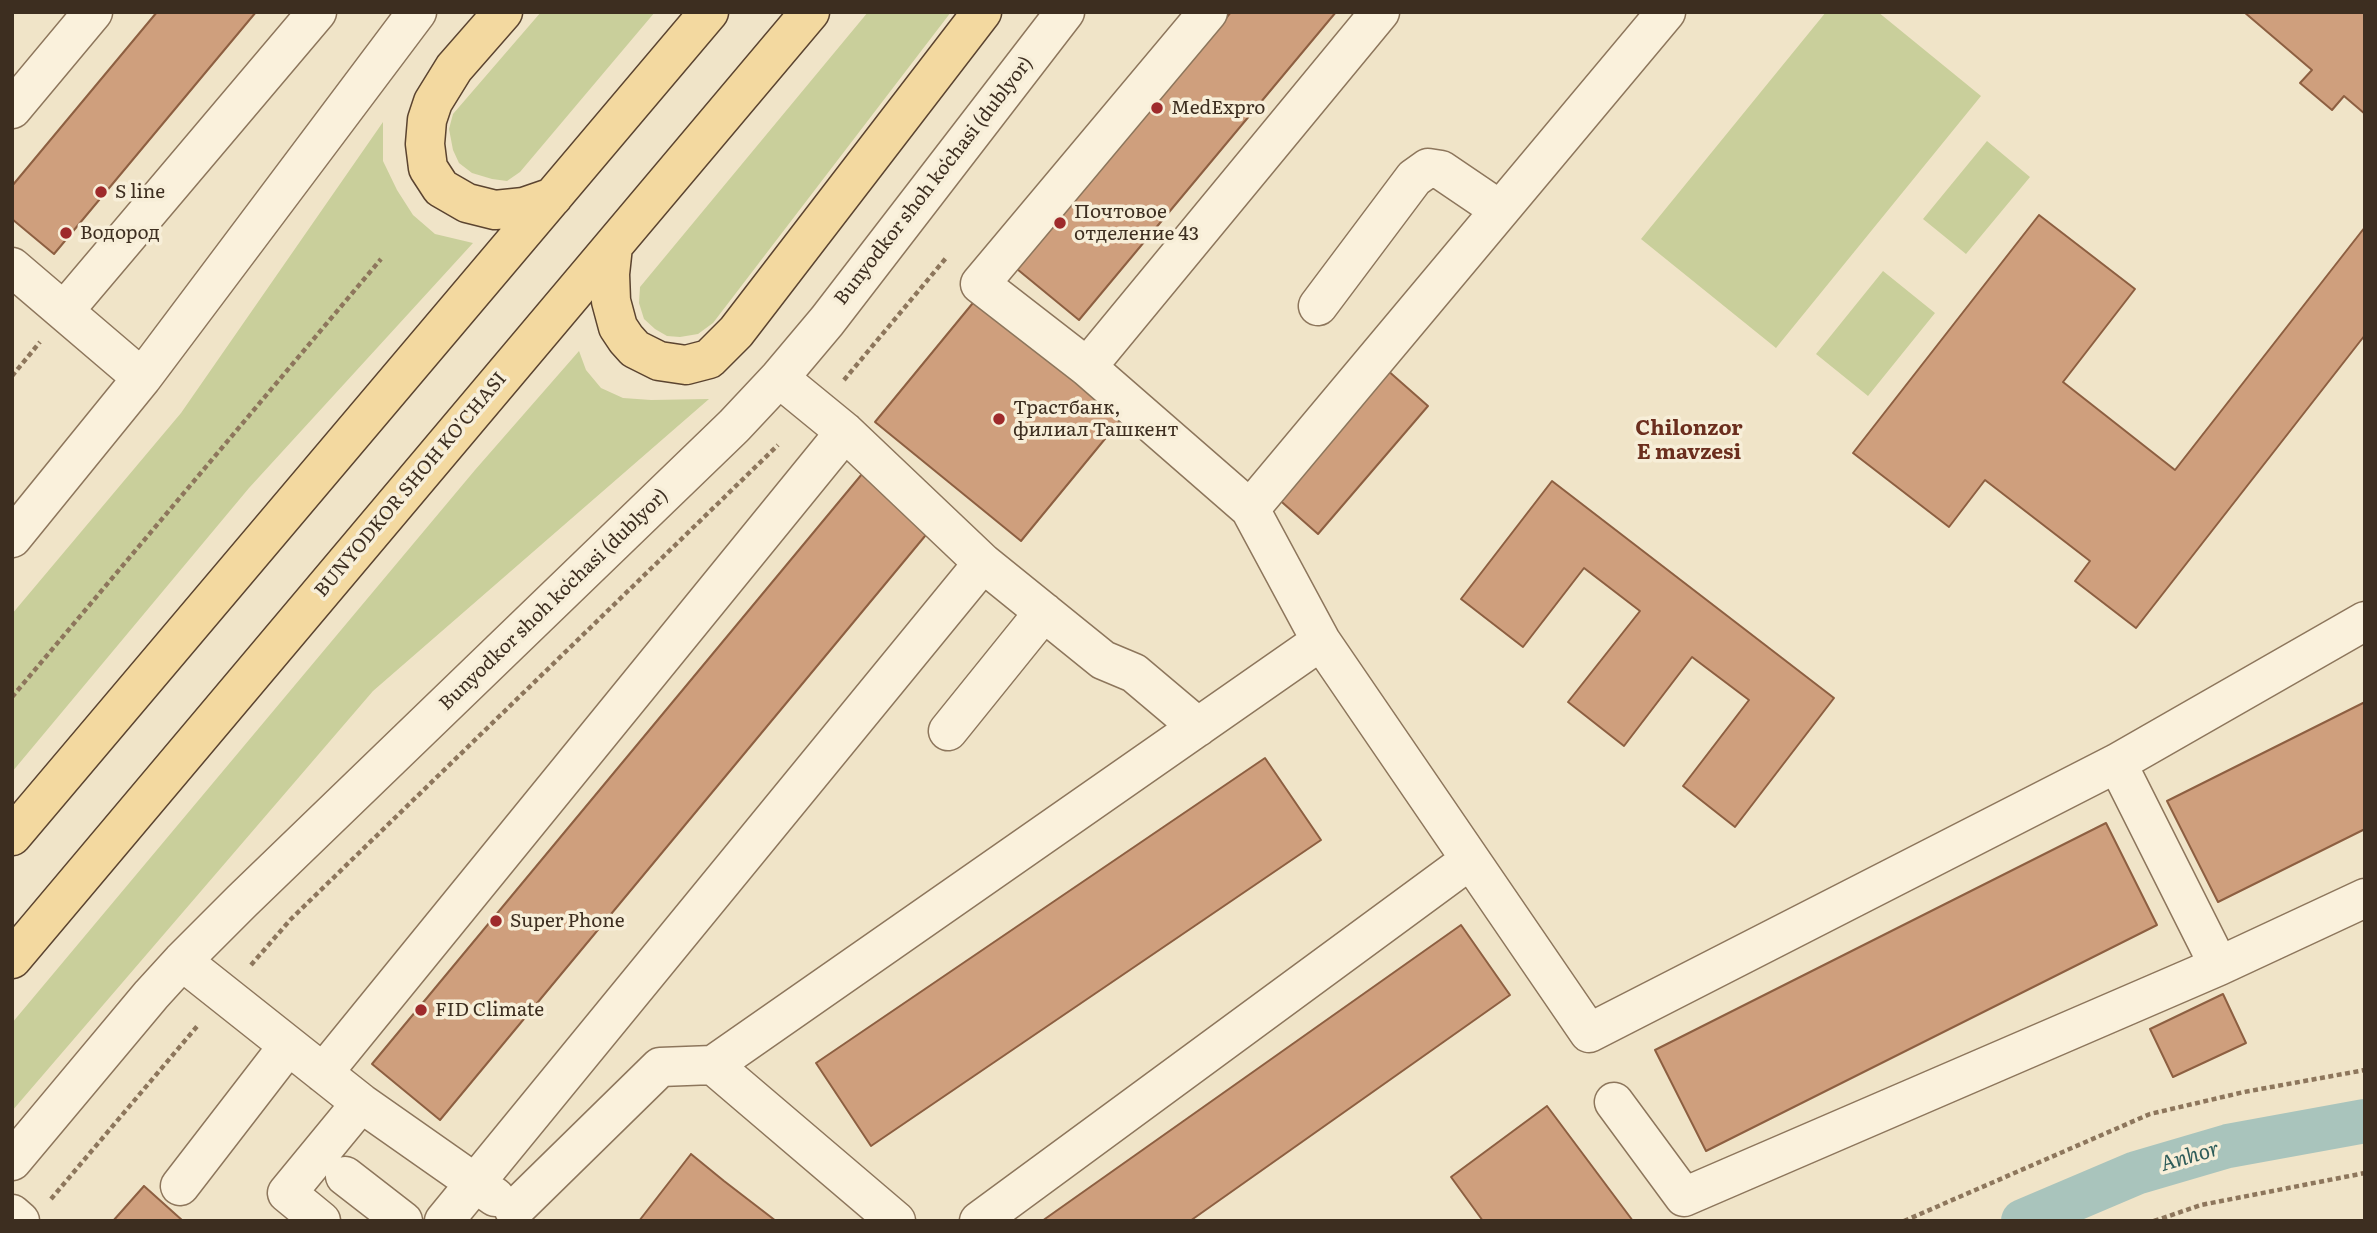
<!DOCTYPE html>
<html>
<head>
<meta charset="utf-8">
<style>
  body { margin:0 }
  #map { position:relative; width:2377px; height:1233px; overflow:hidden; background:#f0e4c8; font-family:Literata,serif }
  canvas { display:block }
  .frame { position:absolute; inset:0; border:14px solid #3d2e20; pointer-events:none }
</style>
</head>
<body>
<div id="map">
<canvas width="2377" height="1233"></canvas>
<div class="frame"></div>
</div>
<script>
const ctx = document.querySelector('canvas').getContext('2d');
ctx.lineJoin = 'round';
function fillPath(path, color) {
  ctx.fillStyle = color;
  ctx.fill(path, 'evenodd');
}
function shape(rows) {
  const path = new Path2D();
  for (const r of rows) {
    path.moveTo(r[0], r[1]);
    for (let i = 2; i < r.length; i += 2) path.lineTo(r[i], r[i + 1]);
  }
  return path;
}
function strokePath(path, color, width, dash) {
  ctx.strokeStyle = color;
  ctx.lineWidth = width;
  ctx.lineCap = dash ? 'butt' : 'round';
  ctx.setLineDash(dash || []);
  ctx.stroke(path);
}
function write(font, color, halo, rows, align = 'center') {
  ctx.font = font + ' Literata,serif';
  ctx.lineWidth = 7;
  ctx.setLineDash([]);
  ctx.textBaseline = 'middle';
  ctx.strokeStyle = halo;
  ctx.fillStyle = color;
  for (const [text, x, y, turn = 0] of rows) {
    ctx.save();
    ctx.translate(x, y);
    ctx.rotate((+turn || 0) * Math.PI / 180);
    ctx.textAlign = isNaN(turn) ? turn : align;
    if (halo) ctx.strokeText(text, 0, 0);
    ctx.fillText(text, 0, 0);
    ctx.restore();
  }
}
const green = shape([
  [541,12,655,12,520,172,507,181,492,179,472,173,459,163,453,150,449,129,453,114],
  [868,12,951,12,713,323,698,334,680,337,667,336,655,329,644,319,639,303,640,287],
  [1826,12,1878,12,1981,96,1776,348,1641,239],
  [383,122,383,161,397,190,413,215,435,234,473,243,249,488,12,772,12,614,181,413],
  [1987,141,2030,177,1966,254,1923,219],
  [1883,271,1935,313,1868,396,1816,354],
  [579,351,586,370,601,388,623,398,651,400,709,399,373,691,12,1111,12,1023,475,470]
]);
const canal = shape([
  [2023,1221,2136,1173,2228,1146,2365,1121]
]);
const building = shape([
  [157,12,256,12,54,254,12,219,12,186,157,12],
  [1231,12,1336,12,1079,320,1017,269,1231,12],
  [2244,12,2365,12,2365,114,2344,96,2332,110,2300,83,2312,70,2244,12],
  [2039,215,2135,289,2063,382,2175,470,2365,227,2365,335,2136,628,2075,581,2090,561,1985,480,1949,527,1853,453,2039,215],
  [977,298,1123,417,1021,541,875,422,977,298],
  [1386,369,1428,406,1318,534,1275,496,1386,369],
  [867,468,935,524,440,1120,372,1064,867,468],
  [1552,481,1834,698,1735,827,1683,786,1749,700,1692,657,1624,746,1568,702,1640,611,1584,568,1523,647,1461,599,1552,481],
  [2365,702,2365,829,2218,902,2167,801,2365,702],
  [1265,758,1321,840,871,1146,816,1063,1265,758],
  [2106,823,2157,925,1706,1151,1655,1050,2106,823],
  [1461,925,1510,995,1190,1221,1042,1221,1461,925],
  [2223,994,2246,1043,2173,1077,2150,1029,2223,994],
  [1547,1106,1633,1221,1483,1221,1451,1177,1547,1106],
  [691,1154,724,1181,776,1221,639,1221,691,1154],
  [144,1186,183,1221,113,1221,144,1186]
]);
const path = shape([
  [12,376,40,342],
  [844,380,946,258],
  [12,697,381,259],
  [251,965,291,919,778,445],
  [51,1199,199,1024],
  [1904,1221,2150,1114,2244,1092,2365,1070],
  [2154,1221,2201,1205,2365,1173]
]);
const minor = shape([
  [1208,12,980,284,1087,367,1250,509,1321,641],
  [12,109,93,12],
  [12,267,142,378],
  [1318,306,1414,178,1428,168,1441,170,1500,210],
  [64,311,317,12],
  [1087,367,1380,12],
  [779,378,845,432],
  [1250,509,1666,12],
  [12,538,142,378,417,12],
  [948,731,1044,612],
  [2117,763,2219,966],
  [182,961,361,1103,495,1197],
  [713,1065,896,1221],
  [323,1073,845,432,983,563,1103,660,1134,673,1198,727],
  [1614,1102,1684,1197,2219,966,2365,898],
  [12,1161,151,995,182,961,242,901,734,426,779,378,827,321,1065,12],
  [345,1176,403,1221],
  [180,1186,288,1046],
  [514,1210,660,1067,713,1065,1321,641,1589,1033,2117,763,2365,621],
  [12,1214,20,1221],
  [321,1221,287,1193,361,1103],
  [444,1221,983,563],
  [979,1221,1470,860]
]);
const major = shape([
  [503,12,454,68,433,102,427,120,425,144,428,168,441,188,467,203,495,210,524,207,553,197],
  [613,246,610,274,611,301,618,327,626,339,635,349,659,361,686,365,709,359,736,332,982,12],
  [12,836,709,12],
  [12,959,810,12]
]);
const markers = [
  [1157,108,7,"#9e2a2b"],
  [101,192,7,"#9e2a2b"],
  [1060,223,7,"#9e2a2b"],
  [66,233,7,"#9e2a2b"],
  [999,419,7,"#9e2a2b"],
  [496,921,7,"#9e2a2b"],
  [421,1010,7,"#9e2a2b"]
];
const poiNames = [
  ["MedExpro",1171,108],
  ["S line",115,192],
  ["Почтовое",1074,212],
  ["отделение 43",1074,234],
  ["Водород",80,233],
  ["Трастбанк,",1013,408],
  ["филиал Ташкент",1013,430],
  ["Super Phone",510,921],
  ["FID Climate",435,1010]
];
const streetNames = [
  ["Bunyodkor shoh koʻchasi (dublyor)",934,181,-52],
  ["BUNYODKOR SHOH KO'CHASI",411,485,-50],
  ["Bunyodkor shoh koʻchasi (dublyor)",554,600,-44]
];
const neighbourhoodNames = [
  ["Chilonzor",1689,429],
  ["E mavzesi",1689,453]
];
const waterNames = [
  ["Anhor",2190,1157,-16]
];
fillPath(green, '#c9cf9b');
strokePath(canal, '#a9c4bc', 44);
fillPath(building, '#cf9f7d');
strokePath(building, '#8d5f41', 2);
strokePath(minor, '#8d765c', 41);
strokePath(major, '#5b4430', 41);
strokePath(path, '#8d765c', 4.5, [5, 3.5]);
strokePath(minor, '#faf1dc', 38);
strokePath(major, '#f3d9a0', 38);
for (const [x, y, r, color] of markers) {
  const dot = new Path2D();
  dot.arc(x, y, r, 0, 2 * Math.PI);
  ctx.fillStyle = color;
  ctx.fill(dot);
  strokePath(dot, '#f7eed8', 2.5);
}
write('19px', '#3d2e20', '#f7eed8', poiNames, 'left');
write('19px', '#3d2e20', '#f7eed8', streetNames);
write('bold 21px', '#6b2e1e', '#f7eed8', neighbourhoodNames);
write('italic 21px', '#2f5d5a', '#f7eed8', waterNames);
</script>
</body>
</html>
